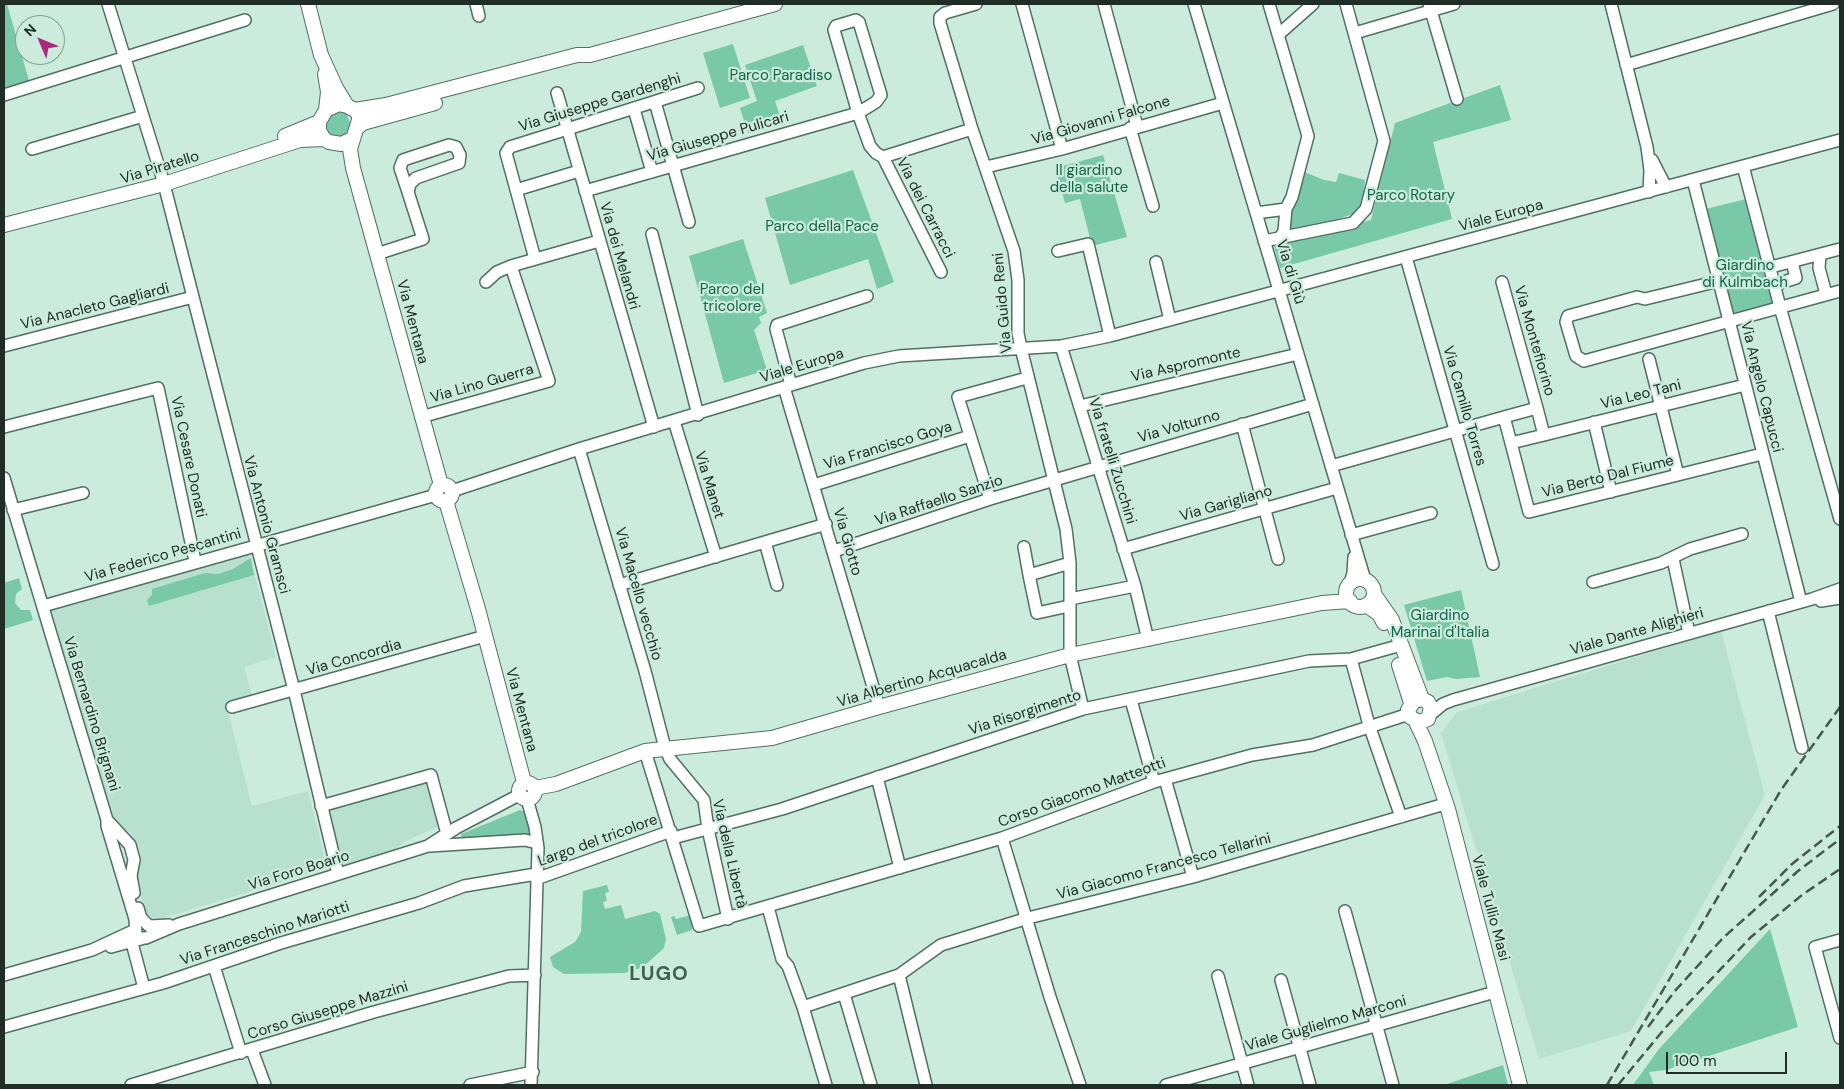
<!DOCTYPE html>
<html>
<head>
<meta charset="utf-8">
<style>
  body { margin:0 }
  #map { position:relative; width:1844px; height:1089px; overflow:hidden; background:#cbecdd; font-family:"DM Sans",sans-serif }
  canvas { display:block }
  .frame { position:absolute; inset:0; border:5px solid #202d27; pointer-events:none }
  .north { position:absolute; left:15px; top:15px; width:50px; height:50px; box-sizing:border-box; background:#cbecdd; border:1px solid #87a094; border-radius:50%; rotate:315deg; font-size:14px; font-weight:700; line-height:20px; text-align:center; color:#202d27 }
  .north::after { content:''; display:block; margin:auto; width:18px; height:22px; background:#a82a7a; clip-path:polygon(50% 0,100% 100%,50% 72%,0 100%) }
  .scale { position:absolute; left:1666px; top:1052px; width:121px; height:22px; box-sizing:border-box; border:2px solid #202d27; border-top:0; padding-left:6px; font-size:15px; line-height:18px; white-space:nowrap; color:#202d27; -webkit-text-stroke:4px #cbecdd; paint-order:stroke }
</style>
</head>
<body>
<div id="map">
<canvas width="1844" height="1089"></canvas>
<div class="frame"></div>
<div class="north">N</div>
<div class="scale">100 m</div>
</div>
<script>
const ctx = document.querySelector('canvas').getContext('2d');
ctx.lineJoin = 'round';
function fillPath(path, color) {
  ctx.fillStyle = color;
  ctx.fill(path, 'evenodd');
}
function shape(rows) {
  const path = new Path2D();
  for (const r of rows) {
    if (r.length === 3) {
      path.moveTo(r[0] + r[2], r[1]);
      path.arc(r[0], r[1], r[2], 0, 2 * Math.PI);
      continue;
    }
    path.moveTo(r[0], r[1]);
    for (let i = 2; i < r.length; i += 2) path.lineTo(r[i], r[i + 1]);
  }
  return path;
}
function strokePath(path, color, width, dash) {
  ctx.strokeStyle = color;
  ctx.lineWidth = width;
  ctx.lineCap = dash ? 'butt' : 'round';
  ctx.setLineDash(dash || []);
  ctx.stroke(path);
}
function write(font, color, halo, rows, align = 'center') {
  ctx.font = font + ' "DM Sans",sans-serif';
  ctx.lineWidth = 4.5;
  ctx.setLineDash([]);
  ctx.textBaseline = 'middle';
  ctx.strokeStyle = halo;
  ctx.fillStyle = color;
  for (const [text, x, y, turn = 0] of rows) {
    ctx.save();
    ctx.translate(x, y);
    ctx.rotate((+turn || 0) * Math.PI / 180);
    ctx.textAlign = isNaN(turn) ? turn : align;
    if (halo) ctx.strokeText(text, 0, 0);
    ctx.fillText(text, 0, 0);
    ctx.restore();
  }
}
const built = shape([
  [249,552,276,657,244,667,252,695,226,703,252,806,308,791,326,862,325,866,321,870,163,918,152,917,147,914,134,877,141,863,139,850,130,832,117,827,114,818,48,609],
  [1721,631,1765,795,1631,1031,1539,1059,1441,733,1457,712],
  [427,780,441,825,404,842,392,852,348,866,340,863,330,808]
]);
const green = shape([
  [4,4,7,4,30,84,4,92],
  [733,44,750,98,720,108,703,53],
  [803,45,817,86,775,101,782,122,748,133,740,108,757,101,745,65],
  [1500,85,1511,120,1433,142,1452,219,1280,268,1274,246,1371,220,1395,123],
  [339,110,346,113,352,127,345,138,327,138,322,119],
  [1103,155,1127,237,1092,246,1080,199,1065,203,1055,168],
  [853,170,894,282,877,289,868,259,790,285,765,198],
  [1302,171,1324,180,1336,182,1339,173,1365,180,1363,201,1355,213,1336,220,1290,229,1289,216],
  [1746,199,1775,304,1733,313,1706,209],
  [743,239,767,313,759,317,761,323,754,330,767,370,724,383,689,256],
  [251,558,254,575,149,606,147,600,152,595,152,589,205,573,218,574,233,569],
  [19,578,22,589,16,594,15,603,21,610,30,610,33,620,4,629,4,583],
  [1461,590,1480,677,1456,679,1447,677,1427,681,1404,605],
  [520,810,527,813,533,835,462,842,461,834],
  [607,885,609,892,605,893,607,901,603,902,605,909,621,905,625,919,655,911,660,914,666,939,664,948,643,967,625,973,564,974,553,967,550,957,575,942,581,932,583,891],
  [691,915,692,930,677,935,671,917,674,916,676,919],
  [1770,929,1798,1027,1666,1070,1649,1072,1654,1085,1633,1085,1659,1049],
  [1503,1065,1508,1085,1444,1085]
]);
const minor = shape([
  [108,4,162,177],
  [476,4,479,16],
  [976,4,945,13,940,17,940,23,972,129,1014,251,1018,280,1018,333,1021,348,1066,529,1070,563,1070,655,1083,709],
  [1022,4,1062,149],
  [1104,4,1137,126],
  [1194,4,1365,580],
  [1269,4,1308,136,1292,197,1286,209,1284,231,1280,238],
  [1429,4,1457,99],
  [1611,4,1647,147,1650,170,1649,192],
  [1355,33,1454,4],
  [1278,35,1313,4],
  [1626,65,1833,4],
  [557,93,654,427],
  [4,95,245,20],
  [655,102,689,222],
  [634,109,652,172],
  [1130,128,1153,206],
  [32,149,143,116],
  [883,157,972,129],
  [1652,160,1666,187],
  [1743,166,1780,307,1840,519],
  [986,167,1062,149,1223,103],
  [1693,180,1801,602],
  [164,184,294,690,338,874],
  [516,190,579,171],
  [585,191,858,113,876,102,881,95,859,22,856,20,836,26,834,30,858,113,870,146,876,153,883,157,941,272],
  [1256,213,1286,209],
  [652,234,698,415],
  [1264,241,1353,223,1366,209,1384,141,1346,4],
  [1058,251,1088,244,1110,336],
  [383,252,423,239,408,192,410,184,416,178,459,163,460,155,456,147,449,145,403,160,400,168,408,192],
  [1820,255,1819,268,1826,294],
  [1406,257,1493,564],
  [535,259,506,153,510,147,698,88],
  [1156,262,1170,320],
  [1771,267,1840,249],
  [1719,281,1645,299,1637,297,1568,316,1566,322,1576,356,1584,361,1840,291],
  [486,282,497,272,511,266,599,241],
  [1502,282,1537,408,1544,435,1511,443,1504,417,1537,408],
  [1774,285,1796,278,1792,262],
  [4,346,193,297],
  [1061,346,1135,586,1148,640],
  [1649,359,1678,475],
  [791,385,776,329,777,325,867,296],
  [784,387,879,707],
  [1080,406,1298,354],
  [421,417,549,381,511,266],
  [674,421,716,557],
  [1594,422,1611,492],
  [1242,424,1278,559],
  [4,427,158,388,195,561],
  [1544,435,1745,385],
  [1511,443,1529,512,1762,454],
  [579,449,645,671,665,748,670,759,704,800,708,829,728,919],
  [1331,466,1504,417],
  [4,478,107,820,107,826,135,919,136,934,139,938,146,938,179,924,428,846,456,828,519,795],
  [814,485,970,436],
  [452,491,579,449,864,363,899,356,1061,346,1110,336,1840,140],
  [990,499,958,397,1027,378],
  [13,510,83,493],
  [1351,535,1431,513],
  [765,542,777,585],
  [1024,547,1029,575],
  [1123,549,1337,488],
  [834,551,990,499,1313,404],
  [1673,559,1689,633],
  [1593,582,1661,563,1690,549,1742,534],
  [1350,584,1353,573,1354,557],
  [619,585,826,524],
  [1070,599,1135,586],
  [1821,601,1840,598],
  [43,606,436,495],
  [1069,606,1037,613,1029,575,1070,563],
  [1768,611,1802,748],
  [1351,659,1369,725,1401,817],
  [1131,700,1154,782],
  [232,707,485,636],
  [1431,714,1443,704,1453,700,1812,599,1840,589],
  [645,751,699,926,1002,838,1154,782,1252,755,1313,745,1409,714],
  [877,777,900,868],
  [1165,779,1193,877],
  [527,799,535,827,538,848,531,1085],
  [321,806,431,775,447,834],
  [107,820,130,845,134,860,131,876,134,893],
  [673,838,782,809,1083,709,1309,661,1351,659,1394,647],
  [1002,838,1050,997,1080,1085],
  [430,846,525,840,537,843],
  [536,879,671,831],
  [768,907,782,959,788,966,803,1007,826,1085],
  [138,908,141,918,149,926,169,925],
  [1345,911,1393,1085],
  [1840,940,1815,947,1840,1038],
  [132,943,144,988],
  [111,947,141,939],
  [214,966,241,1053],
  [4,975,92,950,135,930],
  [899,975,926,1085],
  [1218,976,1248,1085],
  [1281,980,1310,1085],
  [844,994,871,1085],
  [803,1007,899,975,941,945,1028,918,1193,877,1445,804],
  [4,1027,163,983,281,943,419,903,464,886,536,874],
  [252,1050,265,1085],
  [131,1085,374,1012,509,976,535,975],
  [470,1085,533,1072],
  [1166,1085,1495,992]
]);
const major = shape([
  [308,4,321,55,336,88,347,106],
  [325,74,328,92,326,110],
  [355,110,386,105,577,55,590,55,775,4],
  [358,127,363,123,435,103],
  [285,136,319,122],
  [352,139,341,144,329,142,324,139,319,131,319,122,326,110,339,104,347,106,355,110,359,115,359,120,350,149,353,168,441,485],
  [4,225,164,184,300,140,324,139],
  [444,493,8],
  [446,501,478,609,524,782],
  [1360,593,14],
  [1374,594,1392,620,1422,699,1428,702,1431,708,1428,719,1419,722,1410,717,1408,710,1414,701,1422,699],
  [1366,605,1379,614,1384,623],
  [1399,665,1411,703],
  [1416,722,1425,741,1448,809,1520,1085],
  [527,791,8],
  [535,788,556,784,645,751,772,738,879,707,1070,655,1322,603,1350,601]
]);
const rail = shape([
  [1759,897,1792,864,1840,826],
  [1648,1027,1674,992,1723,938,1798,871,1840,839],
  [1607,1085,1781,790,1840,707],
  [1618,1085,1666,1027,1751,937,1802,895,1840,869]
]);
const parkNames = [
  ["Parco Paradiso",781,76],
  ["Il giardino",1089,171],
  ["della salute",1089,188],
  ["Parco Rotary",1411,196],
  ["Parco della Pace",822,227],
  ["Giardino",1745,266],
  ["di Kulmbach",1745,283],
  ["Parco del",732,290],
  ["tricolore",732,307],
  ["Giardino",1440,616],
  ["Marinai d'Italia",1440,633]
];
const streetNames = [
  ["Via Giuseppe Gardenghi",600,103,-17],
  ["Via Giovanni Falcone",1101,121,-16],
  ["Via Giuseppe Pulicari",718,137,-16],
  ["Via Piratello",160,168,-17],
  ["Via dei Carracci",925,208,63],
  ["Viale Europa",1501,216,-15],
  ["Via dei Melandri",619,256,74],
  ["Via di Giù",1290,272,73],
  ["Via Guido Reni",1003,303,-95],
  ["Via Anacleto Gagliardi",95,307,-14],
  ["Via Mentana",412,322,75],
  ["Via Montefiorino",1534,341,74],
  ["Via Aspromonte",1186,365,-13],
  ["Viale Europa",802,366,-17],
  ["Via Lino Guerra",482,384,-16],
  ["Via Angelo Capucci",1761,387,76],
  ["Via Leo Tani",1641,395,-14],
  ["Via Camillo Torres",1464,406,74],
  ["Via Volturno",1179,427,-16],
  ["Via Francisco Goya",888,446,-17],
  ["Via Cesare Donati",188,457,78],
  ["Via fratelli Zucchini",1112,461,73],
  ["Via Berto Dal Fiume",1608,477,-14],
  ["Via Manet",709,485,73],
  ["Via Raffaello Sanzio",939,501,-18],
  ["Via Garigliano",1226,504,-16],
  ["Via Antonio Gramsci",266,525,75],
  ["Via Giotto",847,542,74],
  ["Via Federico Pescantini",163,556,-16],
  ["Via Macello vecchio",638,594,74],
  ["Viale Dante Alighieri",1637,632,-16],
  ["Via Concordia",354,658,-16],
  ["Via Albertino Acquacalda",922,679,-16],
  ["Via Mentana",521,710,75],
  ["Via Risorgimento",1025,713,-18],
  ["Via Bernardino Brignani",91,714,73],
  ["Corso Giacomo Matteotti",1082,793,-20],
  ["Largo del tricolore",598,841,-20],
  ["Via della Libertà",729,854,77],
  ["Via Giacomo Francesco Tellarini",1164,867,-15],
  ["Via Foro Boario",299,871,-17],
  ["Viale Tullio Masi",1490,908,75],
  ["Via Franceschino Mariotti",265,934,-18],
  ["Corso Giuseppe Mazzini",328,1011,-17],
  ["Viale Guglielmo Marconi",1326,1024,-16]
];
const districtNames = [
  ["LUGO",659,975]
];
fillPath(built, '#b8e0cf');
fillPath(green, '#79c8a8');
strokePath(minor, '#526f63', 14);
strokePath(major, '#526f63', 16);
strokePath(minor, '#fff', 11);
strokePath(major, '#fff', 14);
strokePath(rail, '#46574f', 2.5, [10, 5]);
write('15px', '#12634a', '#cbecdd', parkNames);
write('15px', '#202d27', '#cbecdd', streetNames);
ctx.letterSpacing = '1px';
write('bold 20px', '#415e52', '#cbecdd', districtNames);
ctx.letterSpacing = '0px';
</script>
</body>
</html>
